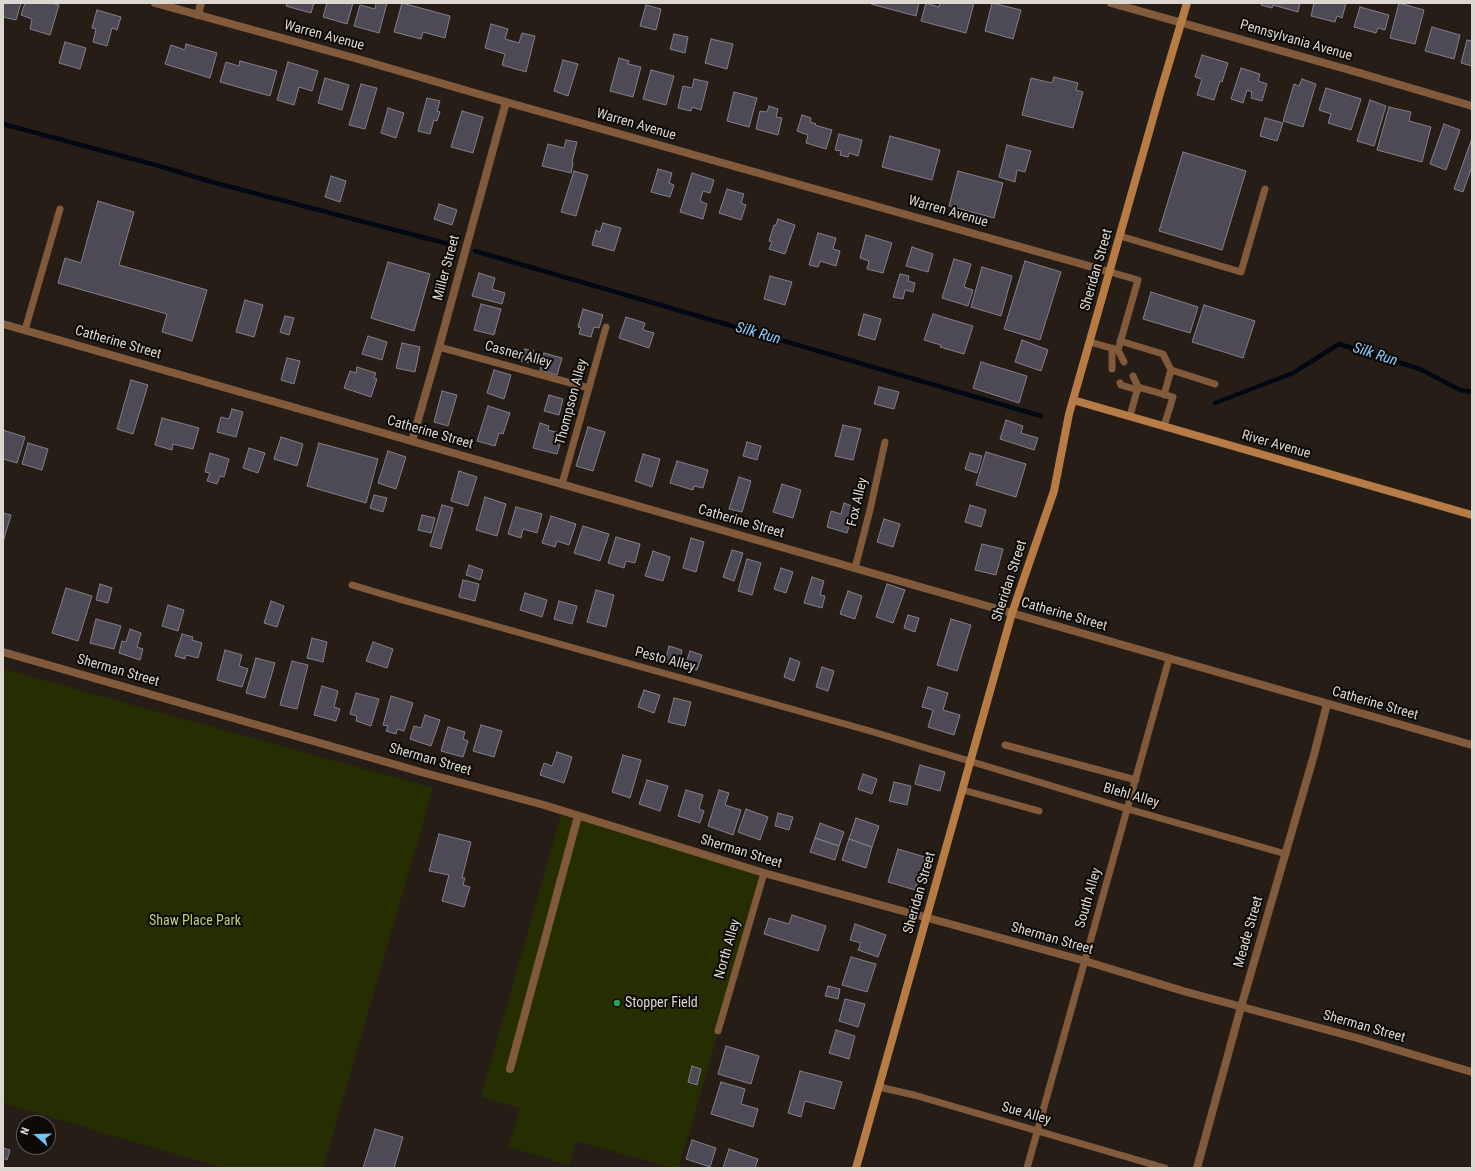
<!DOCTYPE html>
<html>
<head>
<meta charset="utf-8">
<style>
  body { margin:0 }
  #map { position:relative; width:1475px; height:1171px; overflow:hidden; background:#261e16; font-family:"Roboto Condensed",sans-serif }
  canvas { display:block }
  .frame { position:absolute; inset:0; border:4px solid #dcd7d1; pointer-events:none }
  .north { position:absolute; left:16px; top:1115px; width:40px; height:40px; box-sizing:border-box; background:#0c0906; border:1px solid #5f5b57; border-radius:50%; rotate:290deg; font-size:11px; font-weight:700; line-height:16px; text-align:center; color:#dcd7d1 }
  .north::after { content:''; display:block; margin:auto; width:14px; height:18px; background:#73c1f5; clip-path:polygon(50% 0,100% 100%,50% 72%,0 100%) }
</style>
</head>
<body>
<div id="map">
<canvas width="1475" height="1171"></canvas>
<div class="frame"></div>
<div class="north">N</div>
</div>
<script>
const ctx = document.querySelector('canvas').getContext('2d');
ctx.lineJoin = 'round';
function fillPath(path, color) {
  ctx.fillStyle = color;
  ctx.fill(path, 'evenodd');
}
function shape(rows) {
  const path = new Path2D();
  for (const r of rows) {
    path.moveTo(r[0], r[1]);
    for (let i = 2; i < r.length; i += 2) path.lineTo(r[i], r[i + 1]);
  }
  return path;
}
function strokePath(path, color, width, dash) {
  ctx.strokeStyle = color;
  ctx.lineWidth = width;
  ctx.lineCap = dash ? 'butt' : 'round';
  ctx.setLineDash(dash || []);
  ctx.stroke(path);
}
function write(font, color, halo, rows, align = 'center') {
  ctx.font = font + ' "Roboto Condensed",sans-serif';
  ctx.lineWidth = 4;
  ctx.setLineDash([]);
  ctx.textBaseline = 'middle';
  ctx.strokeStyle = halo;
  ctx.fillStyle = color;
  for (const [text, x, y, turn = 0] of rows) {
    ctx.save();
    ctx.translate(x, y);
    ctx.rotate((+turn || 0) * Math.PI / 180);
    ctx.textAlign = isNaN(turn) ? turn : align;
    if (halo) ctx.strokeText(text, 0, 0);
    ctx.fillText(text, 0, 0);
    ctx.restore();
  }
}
const green = shape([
  [3,669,433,788,323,1168,223,1168,3,1103],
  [561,815,764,873,679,1168,673,1168,576,1141,569,1165,509,1147,520,1108,481,1097]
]);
const stream = shape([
  [3,124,159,166,212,182,456,246],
  [475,251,1041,416],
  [1215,403,1293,373,1339,344,1420,369,1460,390,1472,392]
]);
const building = shape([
  [3,3,21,3,16,20,3,17,3,3],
  [25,3,50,3,59,5,50,35,30,29,32,19,21,15,25,3],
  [287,3,314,3,311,13,286,6,287,3],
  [327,3,353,3,347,24,323,17,327,3],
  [376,3,387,3,379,33,354,26,360,5,375,9,376,3],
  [402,3,450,16,445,38,423,32,421,39,394,32,402,3],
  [871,3,919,3,916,16,871,4,871,3],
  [926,3,939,7,940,3,974,3,966,33,921,21,926,3],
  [992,3,1021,10,1013,39,985,31,992,3],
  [1262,3,1300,3,1298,12,1273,5,1272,8,1261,5,1262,3],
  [1314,3,1346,3,1342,18,1337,16,1335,22,1311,16,1314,3],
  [1399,3,1424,10,1415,44,1390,38,1399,3],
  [646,5,661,9,656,30,640,26,646,5],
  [1360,7,1389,15,1385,30,1378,28,1376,33,1354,27,1360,7],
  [97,10,121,17,117,30,112,28,107,46,93,42,96,29,92,28,97,10],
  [491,24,508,29,505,39,519,43,522,33,535,36,526,72,502,65,505,54,485,48,491,24],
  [1432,27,1460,35,1454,59,1425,51,1432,27],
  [674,34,688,37,685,53,670,49,674,34],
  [711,39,733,44,727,69,705,63,711,39],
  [1467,40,1472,41,1472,66,1461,63,1467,40],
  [65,42,86,48,80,69,59,63,65,42],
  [186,44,217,53,210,78,165,64,171,45,185,50,186,44],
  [1202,55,1228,63,1222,82,1220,81,1214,100,1197,95,1202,79,1195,77,1202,55],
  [619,58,629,61,628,64,641,67,633,97,610,91,619,58],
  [563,60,578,64,568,96,554,91,563,60],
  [240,61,277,71,270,96,220,82,226,62,239,66,240,61],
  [288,62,318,71,312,91,299,87,294,105,277,100,288,62],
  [1241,68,1260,74,1258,81,1267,84,1262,101,1251,98,1252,92,1247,90,1243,103,1231,99,1241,68],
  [651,70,674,76,666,105,643,99,651,70],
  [1054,77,1078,83,1076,90,1083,92,1073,128,1022,115,1031,78,1052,83,1054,77],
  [325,78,349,85,342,110,318,103,325,78],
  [694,79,708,82,701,110,692,107,691,111,678,108,683,86,692,88,694,79],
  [1302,79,1316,84,1303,127,1283,121,1294,84,1299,86,1302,79],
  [361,84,377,88,365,129,349,125,361,84],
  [1326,88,1361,99,1351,130,1328,123,1331,114,1319,110,1326,88],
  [734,92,757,98,749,127,727,121,734,92],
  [427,98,440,101,437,111,440,112,437,121,434,120,430,134,418,131,427,98],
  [1370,100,1386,106,1374,146,1357,141,1370,100],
  [769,106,778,109,776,117,782,118,778,135,756,129,760,111,767,112,769,106],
  [1389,107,1411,112,1409,121,1431,127,1422,162,1377,150,1389,107],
  [388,108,404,113,396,138,381,133,388,108],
  [462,111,483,117,473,153,451,147,462,111],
  [802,115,811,118,810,122,816,124,815,125,832,130,826,149,806,143,808,135,797,131,802,115],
  [1265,118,1283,123,1277,141,1260,136,1265,118],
  [1444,124,1460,130,1446,170,1430,164,1444,124],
  [839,134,862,140,858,156,849,153,848,157,840,155,841,151,835,150,839,134],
  [890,136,940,150,932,180,882,167,890,136],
  [1472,138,1472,170,1471,169,1463,192,1454,189,1472,138],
  [566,140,577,142,572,162,573,163,571,173,542,166,548,144,564,148,566,140],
  [1007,145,1031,151,1025,172,1017,170,1015,182,999,177,1007,145],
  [1183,152,1246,171,1222,250,1159,231,1183,152],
  [658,169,672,173,669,183,674,185,670,197,651,192,658,169],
  [574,171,588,175,576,216,561,212,574,171],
  [958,171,1003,183,994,218,949,206,958,171],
  [692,173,714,180,710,193,703,191,700,201,707,204,703,219,680,212,692,173],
  [331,176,346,181,340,202,325,197,331,176],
  [727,189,744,194,741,203,746,205,741,220,719,213,727,189],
  [98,201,134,212,119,265,207,290,192,341,162,332,167,314,58,283,65,258,81,263,98,201],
  [439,204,457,210,452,225,434,219,439,204],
  [778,219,795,225,785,254,769,249,772,242,769,241,774,225,776,225,778,219],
  [603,223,621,228,614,251,592,245,596,230,600,232,603,223],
  [818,233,836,238,833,249,840,251,836,266,820,261,818,267,809,265,818,233],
  [866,235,892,243,883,273,867,269,869,261,860,258,866,235],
  [912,247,933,254,928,272,906,266,912,247],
  [954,259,971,264,964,287,973,290,968,306,942,298,954,259],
  [1025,261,1061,272,1040,340,1004,329,1025,261],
  [388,262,430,274,414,331,371,318,388,262],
  [982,267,1012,276,1001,316,971,307,982,267],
  [479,273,495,278,492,289,505,293,502,304,472,296,479,273],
  [900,274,909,276,908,281,915,283,913,292,905,290,903,299,893,297,900,274],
  [770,276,792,282,785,305,764,299,770,276],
  [1151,292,1198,307,1190,333,1143,319,1151,292],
  [245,300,263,305,254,337,236,332,245,300],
  [481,304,501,309,494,335,474,330,481,304],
  [1204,305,1255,321,1243,358,1192,342,1204,305],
  [583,309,603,315,599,328,594,327,591,337,579,334,581,328,578,327,583,309],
  [864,314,881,319,875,340,858,335,864,314],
  [933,314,973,326,964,354,940,347,941,345,924,340,933,314],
  [285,316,294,318,289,335,280,332,285,316],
  [626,317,645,323,643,330,654,333,649,348,619,338,626,317],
  [368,336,387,342,382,360,362,354,368,336],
  [1022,340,1048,350,1041,371,1015,362,1022,340],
  [402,343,420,347,415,372,396,368,402,343],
  [525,349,538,352,534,364,521,361,525,349],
  [544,353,562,358,557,375,540,370,544,353],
  [287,358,300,361,294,384,281,380,287,358],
  [981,362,1027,376,1019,403,973,388,981,362],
  [357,367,376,373,374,378,377,379,371,397,344,388,350,371,356,373,357,367],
  [494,370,511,375,504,399,487,393,494,370],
  [131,380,148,385,133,434,117,429,131,380],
  [879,387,899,392,894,409,874,404,879,387],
  [442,391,457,395,448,426,434,422,442,391],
  [549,395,563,399,559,415,544,411,549,395],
  [488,406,510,413,503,434,499,433,495,446,477,441,488,406],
  [232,409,243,412,236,437,217,432,221,417,229,419,232,409],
  [162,418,199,428,193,449,173,444,172,450,155,445,162,418],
  [1006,420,1023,426,1021,433,1038,438,1034,450,1000,439,1006,420],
  [540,423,549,426,548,430,563,434,557,454,533,448,540,423],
  [843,425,861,429,853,460,835,456,843,425],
  [588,427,605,432,593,471,576,466,588,427],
  [3,430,25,437,17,463,3,459,3,430],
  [281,437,303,444,297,466,274,459,281,437],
  [747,442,761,446,757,460,743,456,747,442],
  [28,443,48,449,42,470,22,464,28,443],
  [319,443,378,459,366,503,307,486,319,443],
  [249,448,265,453,258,473,243,468,249,448],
  [388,451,406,457,396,489,378,483,388,451],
  [986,452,1026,464,1016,497,976,485,986,452],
  [210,453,229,459,224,477,220,476,217,484,207,481,210,473,205,472,210,453],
  [970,453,982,456,977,473,965,469,970,453],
  [643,454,660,459,652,487,635,481,643,454],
  [677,461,708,470,703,488,694,486,693,490,670,483,677,461],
  [459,471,477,477,468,506,451,501,459,471],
  [739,477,751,481,742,512,729,509,739,477],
  [782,484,801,490,793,518,773,512,782,484],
  [374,495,387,498,383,512,370,508,374,495],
  [485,497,506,504,497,536,476,530,485,497],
  [844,503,855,507,847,533,827,527,831,511,841,514,844,503],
  [442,505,453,508,441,549,430,546,442,505],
  [970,505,986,510,981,527,965,522,970,505],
  [516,507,542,514,537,533,523,529,521,538,508,534,516,507],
  [3,513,11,515,3,542,3,513],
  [422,515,435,518,431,533,418,530,422,515],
  [551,516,576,524,569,545,557,541,555,547,542,543,551,516],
  [884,519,900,524,893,547,877,542,884,519],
  [583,526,609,534,600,561,574,553,583,526],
  [616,537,640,544,635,563,626,561,624,568,608,563,616,537],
  [691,538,704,542,696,572,683,568,691,538],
  [982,544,1003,549,996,575,975,570,982,544],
  [732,550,743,553,734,581,723,577,732,550],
  [653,551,670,557,663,581,645,576,653,551],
  [747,559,761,563,752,595,738,591,747,559],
  [469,565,483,570,480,580,466,575,469,565],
  [781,568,793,572,786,593,774,589,781,568],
  [812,577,824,581,820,595,825,596,822,608,804,603,812,577],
  [463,580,479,584,475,601,459,597,463,580],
  [100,584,112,588,108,603,96,600,100,584],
  [887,584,905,590,893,623,876,617,887,584],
  [66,588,92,596,78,641,52,633,66,588],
  [596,590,614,595,606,627,587,622,596,590],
  [848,591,862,596,855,619,840,614,848,591],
  [525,593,547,600,542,617,520,610,525,593],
  [271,601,284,606,277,627,264,623,271,601],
  [559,601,577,606,572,624,554,619,559,601],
  [168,605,184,610,178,631,162,626,168,605],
  [908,615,919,618,915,632,904,628,908,615],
  [96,619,121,626,114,649,90,643,96,619],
  [951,619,971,625,957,671,937,665,951,619],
  [130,629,141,633,137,647,143,649,140,660,119,653,122,641,126,642,130,629],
  [182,634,193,637,192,640,202,643,198,658,186,655,185,659,175,656,182,634],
  [312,638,327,642,323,662,307,658,312,638],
  [373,642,393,649,387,668,366,661,373,642],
  [669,646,682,650,678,666,665,662,669,646],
  [225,650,242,655,239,666,248,669,242,687,217,680,225,650],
  [690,651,702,655,697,670,685,666,690,651],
  [256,658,275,663,265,698,246,693,256,658],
  [790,658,800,662,794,681,784,677,790,658],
  [292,661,308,665,297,709,280,705,292,661],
  [822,667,834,671,828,691,816,687,822,667],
  [322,686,338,691,334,707,340,709,336,721,314,715,322,686],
  [928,687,948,693,943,710,960,715,954,735,928,727,933,710,922,707,928,687],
  [644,690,660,695,654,713,638,707,644,690],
  [356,693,379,699,371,726,356,721,357,716,350,714,356,693],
  [391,696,413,703,404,731,397,729,396,734,386,731,388,726,383,725,391,696],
  [674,698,691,702,685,726,668,722,674,698],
  [425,715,440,720,431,746,410,739,414,726,421,728,425,715],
  [481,725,502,731,494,757,473,751,481,725],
  [448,727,465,732,463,739,468,741,463,757,441,751,448,727],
  [557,752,572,757,564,783,540,775,544,763,552,766,557,752],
  [623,755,641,760,630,798,612,792,623,755],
  [920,765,945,772,940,791,915,784,920,765],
  [863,774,877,779,872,794,858,789,863,774],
  [647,780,668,786,660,811,639,804,647,780],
  [894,782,911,786,907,805,889,801,894,782],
  [686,790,703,795,699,809,704,811,700,823,678,816,686,790],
  [719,790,729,793,725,805,741,810,733,835,708,826,719,790],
  [746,809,768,817,760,840,738,832,746,809],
  [778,813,793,817,789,830,775,826,778,813],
  [856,818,879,826,872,847,849,839,856,818],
  [820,823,844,832,839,846,815,838,820,823],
  [439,834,471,842,462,878,465,878,463,885,470,887,464,907,442,901,449,875,429,871,439,834],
  [815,838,839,846,835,860,810,852,815,838],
  [849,839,872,847,866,868,842,860,849,839],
  [898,849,925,857,915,890,888,882,898,849],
  [792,915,826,926,818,951,764,934,769,918,789,924,792,915],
  [855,924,886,935,878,957,858,950,861,943,850,940,855,924],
  [851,957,876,964,867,992,842,985,851,957],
  [828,986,840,989,838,999,825,996,828,986],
  [845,999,865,1004,858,1027,839,1021,845,999],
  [836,1030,855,1036,849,1059,829,1053,836,1030],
  [726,1046,759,1056,751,1084,718,1074,726,1046],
  [692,1066,701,1069,697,1085,688,1082,692,1066],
  [800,1071,842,1082,834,1109,805,1101,801,1117,788,1113,800,1071],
  [721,1082,745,1089,741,1104,758,1109,753,1127,711,1114,721,1082],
  [375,1129,403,1137,394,1168,363,1168,375,1129],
  [692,1140,716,1148,710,1167,686,1159,692,1140],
  [3,1148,10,1150,7,1160,3,1158,3,1148],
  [729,1149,758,1159,755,1168,723,1168,729,1149]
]);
const lane = shape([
  [1120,236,1241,272,1265,189],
  [25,330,60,209],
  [1120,341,1163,354,1171,370,1215,384],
  [1090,342,1118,350,1138,280,1110,272],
  [439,347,589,388],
  [1118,350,1124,362],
  [1112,369,1112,348],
  [1133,376,1138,387],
  [1120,383,1121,385,1138,390],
  [1164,395,1171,370],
  [1130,416,1138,387,1173,397,1164,426],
  [562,484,606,327],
  [855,568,870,510,885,442],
  [352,585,399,599,870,731,1128,809,1286,854],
  [1005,745,1136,780],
  [963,790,1039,811],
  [718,1031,764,873],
  [879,1087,914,1095,1165,1168],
  [1027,1168,1169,659]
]);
const street = shape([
  [155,3,358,59,506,102,1110,272],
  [1111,3,1353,71,1472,106],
  [198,15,201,3],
  [3,324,1472,745],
  [412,441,439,347,506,102],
  [3,652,421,772,544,805,764,873,1085,961,1183,991,1357,1038,1472,1072],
  [510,1069,578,816],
  [1197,1168,1241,1007,1314,755,1327,704]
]);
const secondary = shape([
  [1073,400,1472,515],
  [856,1168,1012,613,1054,491,1069,414,1161,90,1187,3]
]);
const markers = [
  [617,1003,4,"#2e9e5b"]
];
const streetNames = [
  ["Warren Avenue",324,36,15],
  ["Pennsylvania Avenue",1296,41,16],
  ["Warren Avenue",636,125,16],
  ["Warren Avenue",948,212,16],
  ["Miller Street",447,268,-75],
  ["Sheridan Street",1097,270,-74],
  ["Catherine Street",118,343,16],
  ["Casner Alley",518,355,15],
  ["Thompson Alley",572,402,-75],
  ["Catherine Street",430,433,16],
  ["River Avenue",1276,445,16],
  ["Fox Alley",858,502,-77],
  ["Catherine Street",741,522,16],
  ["Sheridan Street",1010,581,-72],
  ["Catherine Street",1064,615,16],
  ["Pesto Alley",665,660,15],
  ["Sherman Street",118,671,16],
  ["Catherine Street",1375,704,16],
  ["Sherman Street",430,760,16],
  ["Blehl Alley",1131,796,16],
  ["Sherman Street",741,852,17],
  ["Sheridan Street",920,893,-74],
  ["South Alley",1089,898,-74],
  ["Meade Street",1249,932,-74],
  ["Sherman Street",1052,939,16],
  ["North Alley",728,949,-74],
  ["Sherman Street",1364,1027,16],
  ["Sue Alley",1026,1114,16]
];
const parkNames = [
  ["Shaw Place Park",195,921]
];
const poiNames = [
  ["Stopper Field",625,1003]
];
const waterNames = [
  ["Silk Run",758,334,16],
  ["Silk Run",1375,355,18]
];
fillPath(green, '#262e01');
strokePath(stream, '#000814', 4.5);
fillPath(building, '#4d4955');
strokePath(building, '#837f8b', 1);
strokePath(lane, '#805a3b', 7);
strokePath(street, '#805a3b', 8);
strokePath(secondary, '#b77b46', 8);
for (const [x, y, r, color] of markers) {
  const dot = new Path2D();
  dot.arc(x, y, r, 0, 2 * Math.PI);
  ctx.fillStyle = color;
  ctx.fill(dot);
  strokePath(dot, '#0c0906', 1.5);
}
write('14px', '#dcd7d1', '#0c0906', streetNames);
write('14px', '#bcd075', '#0c0906', parkNames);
write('14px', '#dcd7d1', '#0c0906', poiNames, 'left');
write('italic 15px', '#8bcafc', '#0c0906', waterNames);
</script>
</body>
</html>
